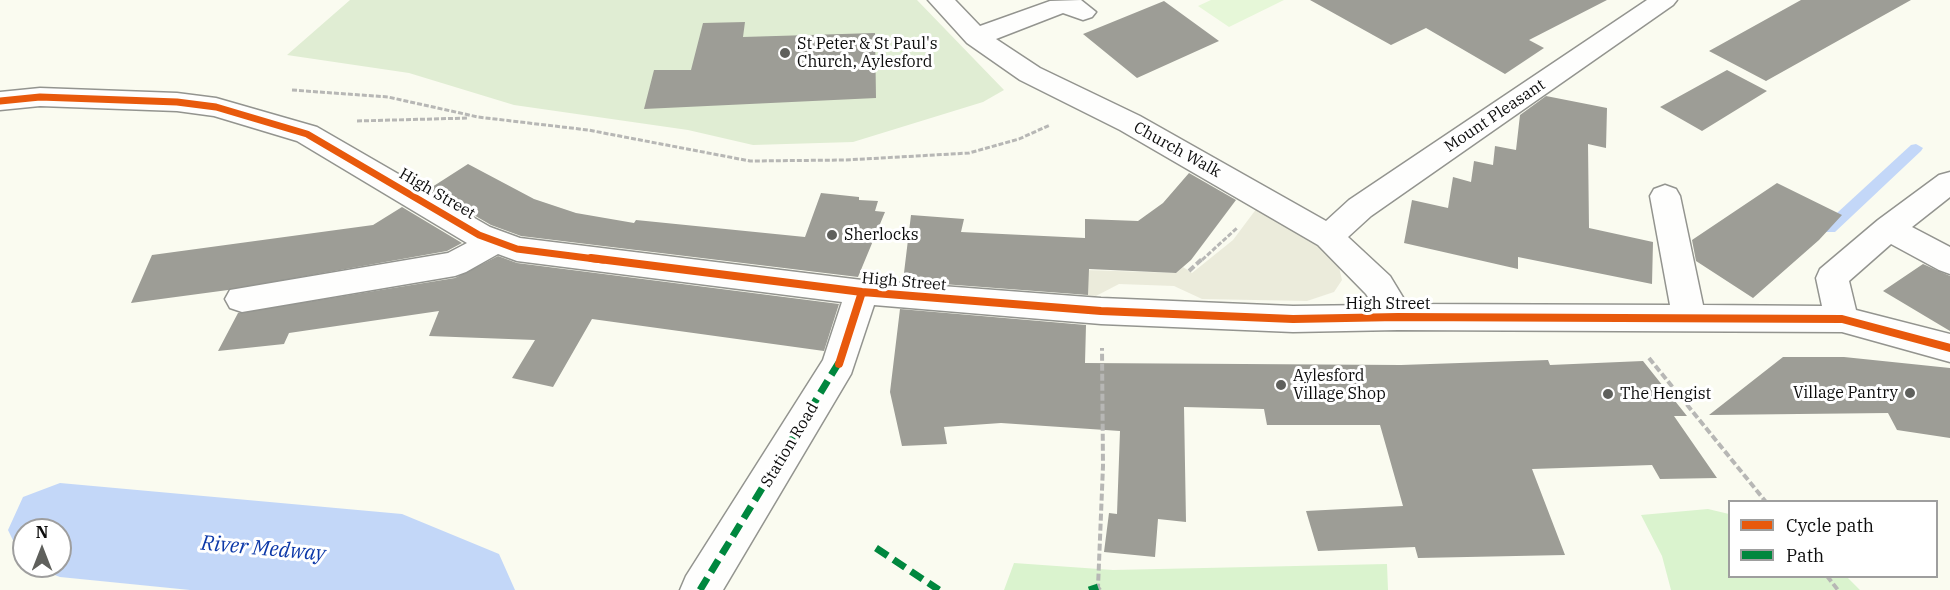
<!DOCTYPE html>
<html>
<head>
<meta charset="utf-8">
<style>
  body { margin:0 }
  #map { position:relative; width:1950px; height:590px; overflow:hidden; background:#fafbf0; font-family:"IBM Plex Serif",serif }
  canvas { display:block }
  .legend { position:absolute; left:1728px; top:500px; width:210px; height:78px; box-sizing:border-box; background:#fff; border:2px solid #9e9e9e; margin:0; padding:8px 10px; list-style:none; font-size:18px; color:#0c0c0c }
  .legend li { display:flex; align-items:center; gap:12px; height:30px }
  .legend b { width:30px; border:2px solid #9e9e9e }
  .north { position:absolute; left:12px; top:518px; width:60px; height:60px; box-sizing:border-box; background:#fff; border:2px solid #9e9e9e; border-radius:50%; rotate:0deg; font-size:16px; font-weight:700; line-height:24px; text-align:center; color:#0c0c0c }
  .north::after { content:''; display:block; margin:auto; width:21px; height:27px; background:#5f605c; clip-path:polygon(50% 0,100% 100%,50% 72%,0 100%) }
</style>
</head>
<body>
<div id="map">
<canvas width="1950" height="590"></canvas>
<ul class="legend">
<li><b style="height:8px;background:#e8590c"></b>Cycle path</li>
<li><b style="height:8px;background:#00873e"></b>Path</li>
</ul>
<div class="north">N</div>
</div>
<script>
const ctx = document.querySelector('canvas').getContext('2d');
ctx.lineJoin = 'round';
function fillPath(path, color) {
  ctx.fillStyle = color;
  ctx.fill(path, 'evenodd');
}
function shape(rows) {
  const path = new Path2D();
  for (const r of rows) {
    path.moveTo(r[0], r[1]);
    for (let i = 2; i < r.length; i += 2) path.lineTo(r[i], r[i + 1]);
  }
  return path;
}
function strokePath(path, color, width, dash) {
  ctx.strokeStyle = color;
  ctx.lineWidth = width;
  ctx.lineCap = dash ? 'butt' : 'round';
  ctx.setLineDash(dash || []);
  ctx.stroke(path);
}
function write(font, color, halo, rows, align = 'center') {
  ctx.font = font + ' "IBM Plex Serif",serif';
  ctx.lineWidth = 6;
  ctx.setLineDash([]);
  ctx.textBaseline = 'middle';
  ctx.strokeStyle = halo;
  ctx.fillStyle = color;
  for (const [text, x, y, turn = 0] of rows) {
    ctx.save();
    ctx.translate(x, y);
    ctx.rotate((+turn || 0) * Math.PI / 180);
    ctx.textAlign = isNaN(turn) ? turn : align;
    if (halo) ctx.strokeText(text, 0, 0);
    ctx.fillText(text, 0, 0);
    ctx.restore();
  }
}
const green = shape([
  [1708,509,1729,514,1730,576,1847,577,1860,590,1671,590,1662,556,1641,515],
  [1014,563,1113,570,1387,564,1388,590,1004,590]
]);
const cemetery = shape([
  [350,0,917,0,1004,90,983,102,853,142,753,145,688,130,514,105,409,73,287,55]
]);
const pitch = shape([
  [1211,0,1284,0,1229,27,1198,6]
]);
const plaza = shape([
  [1260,204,1326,248,1338,263,1342,280,1334,292,1307,301,1202,299,1174,286,1119,284,1096,296,1083,295,1084,270,1176,273,1183,267,1192,273,1233,240]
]);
const stream = shape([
  [1916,144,1923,148,1921,151,1835,232,1825,232,1823,228,1825,224,1911,145,1916,144]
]);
const river = shape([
  [60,483,402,514,499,554,515,590,190,590,60,577,31,566,60,566,60,530,24,530,24,563,8,530,23,497,60,483]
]);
const building = shape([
  [1310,0,1607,0,1529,40,1544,48,1505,74,1426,28,1391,45],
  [1801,0,1911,0,1766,81,1709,51],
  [1164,1,1219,41,1137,78,1083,34],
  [745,22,743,37,875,33,876,98,644,109,654,70,691,70,703,23],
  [1727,70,1767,91,1702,131,1660,107],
  [1546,96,1607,108,1606,148,1588,144,1589,228,1653,242,1652,284,1518,257,1518,269,1404,243,1412,200,1448,208,1453,177,1471,182,1474,161,1493,165,1495,146,1516,150,1520,115],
  [468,164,534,199,576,213,634,223,636,220,805,237,821,193,859,197,859,200,878,201,875,211,885,212,858,277,521,236,491,225,429,189],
  [1189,173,1236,200,1191,260,1176,273,1089,269,1088,295,903,281,911,215,964,219,961,232,1085,238,1085,219,1138,221,1163,203],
  [1777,183,1842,215,1819,240,1753,298,1696,261,1692,240],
  [402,207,462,243,447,251,228,290,131,303,152,255,373,225],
  [498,256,517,263,839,304,824,351,592,319,553,387,512,378,535,340,429,336,439,311,289,333,284,344,218,351,238,313,455,278],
  [1923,264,1950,276,1950,331,1883,291],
  [900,309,1086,325,1085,363,1401,365,1548,360,1550,365,1643,361,1687,416,1674,416,1717,478,1660,479,1652,465,1532,469,1565,555,1418,558,1415,547,1318,551,1306,511,1403,506,1380,425,1267,425,1264,409,1184,407,1186,522,1158,519,1155,557,1104,552,1109,513,1117,514,1120,431,1001,423,944,427,947,444,902,446,890,392],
  [1783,357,1844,357,1950,368,1950,438,1897,430,1888,413,1709,415]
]);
const pathFar1 = shape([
  [292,90,388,97,478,117,588,130,750,161,846,160,969,153,1019,139,1050,125],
  [357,121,469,118],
  [1202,260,1237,228]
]);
const path = shape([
  [1189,271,1203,258],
  [1649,358,1766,502],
  [1827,576,1838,590],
  [1100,590,1098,587,1103,466,1102,348]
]);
const minor = shape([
  [928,0,955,0,980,26,1050,1,1081,0,1096,12,1092,17,1083,20,1063,13,996,39,1040,68,1140,116,1326,221,1349,200,1647,0,1677,0,1673,5,1371,216,1348,237,1390,276,1407,304,1670,305,1650,196,1654,189,1665,185,1676,189,1680,196,1703,305,1822,306,1816,278,1820,269,1878,220,1939,175,1950,172,1950,197,1912,227,1950,247,1950,274,1939,270,1891,244,1849,281,1856,310,1950,334,1950,362,1842,332,1398,330,1293,332,1101,324,874,305,851,374,723,590,680,590,686,576,823,360,842,302,517,261,498,254,466,272,455,276,242,312,230,308,225,299,230,290,448,253,467,243,297,141,214,116,177,111,40,106,0,110,0,92,40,88,177,93,216,98,317,127,490,227,520,238,862,280,1101,298,1293,306,1373,305,1366,294,1318,245,1120,130,1020,80,967,43,928,0]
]);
const quiet = shape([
  [876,548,939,590],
  [700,590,841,359],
  [1089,590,1098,587]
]);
const cyclewayFar1 = shape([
  [0,101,40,97,177,102,216,107,307,134,479,235,517,249,603,260]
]);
const cycleway = shape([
  [591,258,862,292,1101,311,1293,319,1398,317,1842,319,1950,348],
  [839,364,862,292]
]);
const markers = [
  [785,53,6,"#5f605c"],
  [832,235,6,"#5f605c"],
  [1281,385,6,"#5f605c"],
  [1910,393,6,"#5f605c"],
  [1608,394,6,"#5f605c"]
];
const poiNames = [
  ["St Peter & St Paul's",797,44],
  ["Church, Aylesford",797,62],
  ["Sherlocks",844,235],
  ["Aylesford",1293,376],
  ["Village Shop",1293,394],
  ["Village Pantry",1898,393,"right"],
  ["The Hengist",1620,394]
];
const streetNames = [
  ["Mount Pleasant",1495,116,-34],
  ["Church Walk",1177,150,29],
  ["High Street",437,194,30],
  ["High Street",904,282,5],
  ["High Street",1388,304],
  ["Station Road",790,445,-59]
];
const nearWaternames = [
  ["River Medway",263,549,5]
];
fillPath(green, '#daf3ce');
fillPath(cemetery, '#e0edd3');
fillPath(pitch, '#e6f7d8');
fillPath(plaza, '#ebebdb');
fillPath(stream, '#c3d7f8');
fillPath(river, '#c3d7f8');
fillPath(building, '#9d9d96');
strokePath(minor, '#93948f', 3);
strokePath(pathFar1, '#b7b7b5', 3, [5, 2]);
strokePath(path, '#b7b7b5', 4, [7, 3]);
fillPath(minor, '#fefefd');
strokePath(quiet, '#00873e', 7, [14, 7]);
strokePath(cyclewayFar1, '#e8590c', 7);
strokePath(cycleway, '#e8590c', 8);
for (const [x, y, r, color] of markers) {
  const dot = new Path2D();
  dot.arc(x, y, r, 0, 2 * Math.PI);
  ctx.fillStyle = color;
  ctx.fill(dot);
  strokePath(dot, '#fff', 2);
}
write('16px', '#0c0c0c', '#fff', poiNames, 'left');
write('16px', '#0c0c0c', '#fff', streetNames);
write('italic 21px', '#0c38a8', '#fff', nearWaternames);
</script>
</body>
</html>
